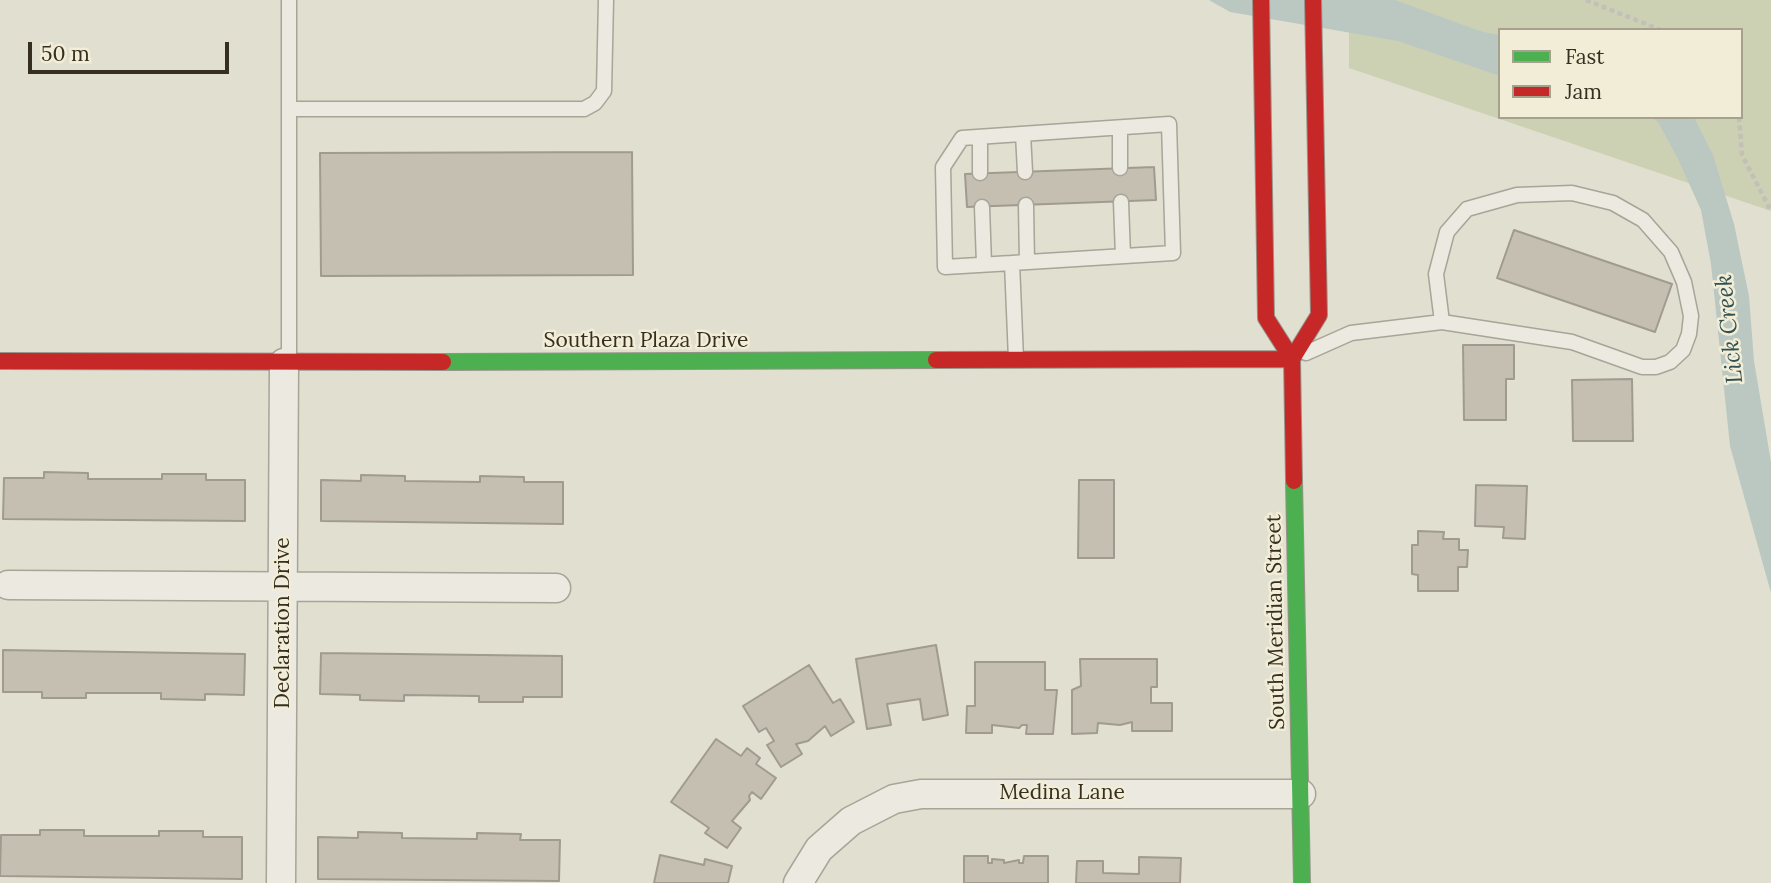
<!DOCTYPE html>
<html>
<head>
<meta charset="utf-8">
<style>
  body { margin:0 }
  #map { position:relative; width:1771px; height:883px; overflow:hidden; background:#e1dfd0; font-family:Lora,serif }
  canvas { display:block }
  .legend { position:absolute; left:1498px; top:28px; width:245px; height:91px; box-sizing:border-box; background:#f2edd7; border:2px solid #a6a18e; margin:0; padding:9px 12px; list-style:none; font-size:21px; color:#352e21 }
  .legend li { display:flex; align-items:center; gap:14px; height:35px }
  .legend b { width:35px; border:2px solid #a6a18e }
  .scale { position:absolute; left:28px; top:42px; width:201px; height:32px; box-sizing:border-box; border:4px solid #352e21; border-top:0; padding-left:9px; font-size:21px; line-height:24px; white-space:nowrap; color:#352e21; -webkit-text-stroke:5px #f2edd7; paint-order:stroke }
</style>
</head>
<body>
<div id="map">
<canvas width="1771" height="883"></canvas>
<ul class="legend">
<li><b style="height:9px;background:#4caf50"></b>Fast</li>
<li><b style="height:9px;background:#c62828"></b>Jam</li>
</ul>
<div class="scale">50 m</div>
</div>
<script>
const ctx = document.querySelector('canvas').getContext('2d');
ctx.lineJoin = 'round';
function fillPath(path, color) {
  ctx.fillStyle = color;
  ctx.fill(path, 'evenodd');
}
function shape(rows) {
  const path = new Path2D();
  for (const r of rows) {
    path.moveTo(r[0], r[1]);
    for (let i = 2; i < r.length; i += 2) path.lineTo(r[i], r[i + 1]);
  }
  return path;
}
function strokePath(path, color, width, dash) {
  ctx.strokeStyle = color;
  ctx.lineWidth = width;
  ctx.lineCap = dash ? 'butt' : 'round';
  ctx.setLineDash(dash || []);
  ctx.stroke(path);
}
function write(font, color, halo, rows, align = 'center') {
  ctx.font = font + ' Lora,serif';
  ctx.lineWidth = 5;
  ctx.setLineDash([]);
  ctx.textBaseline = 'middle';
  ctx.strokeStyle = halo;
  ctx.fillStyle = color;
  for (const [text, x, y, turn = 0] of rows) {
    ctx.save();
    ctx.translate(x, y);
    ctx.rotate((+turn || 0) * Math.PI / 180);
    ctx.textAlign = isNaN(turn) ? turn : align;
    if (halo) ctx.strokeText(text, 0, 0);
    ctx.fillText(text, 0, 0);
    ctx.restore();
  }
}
const green = shape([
  [1349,0,1771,0,1771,211,1349,68],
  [1500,30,1741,30,1741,117,1500,117]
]);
const water = shape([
  [1209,0,1395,0,1483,32,1500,35,1500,76,1398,41,1230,12],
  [1651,117,1694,117,1713,155,1734,224,1749,296,1754,361,1771,462,1771,593,1730,446,1711,264,1701,210,1677,157,1658,122]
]);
const building = shape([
  [632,152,633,275,321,276,320,153,632,152],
  [1154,167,1156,200,967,207,965,174,1154,167],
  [1514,230,1672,284,1655,332,1497,278,1514,230],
  [1463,345,1514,345,1514,379,1506,379,1506,420,1464,420,1463,345],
  [1632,379,1633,441,1573,441,1572,380,1632,379],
  [44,472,88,473,88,479,162,479,162,474,206,474,206,480,245,480,245,521,3,519,4,478,44,478,44,472],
  [361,475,405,476,405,481,480,482,480,476,524,477,524,482,563,482,563,524,321,521,321,480,361,481,361,475],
  [1079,480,1114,480,1114,558,1078,558,1079,480],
  [1476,485,1527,486,1525,539,1503,538,1504,527,1475,526,1476,485],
  [1418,531,1444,532,1443,539,1459,539,1459,550,1468,550,1467,567,1458,567,1458,591,1418,591,1418,575,1412,574,1412,545,1418,545,1418,531],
  [936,645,948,715,923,720,920,699,887,704,891,725,867,729,856,659,936,645],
  [3,650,245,654,244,695,205,694,205,700,161,699,161,693,86,693,86,698,42,698,42,692,3,692,3,650],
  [321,653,562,656,562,697,523,697,523,702,479,702,479,696,404,695,404,701,360,700,360,695,320,694,321,653],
  [1080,659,1157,659,1157,687,1151,687,1151,703,1172,703,1172,731,1132,731,1132,722,1120,725,1098,723,1097,733,1072,734,1072,690,1081,686,1080,659],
  [975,662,1045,662,1045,690,1057,690,1053,734,1026,734,1027,725,1022,725,1019,728,992,725,992,733,966,733,967,706,975,706,975,662],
  [809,665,833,703,840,699,854,722,831,736,825,726,808,741,796,744,802,754,781,767,767,745,774,741,766,728,759,732,743,706,809,665],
  [716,739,741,756,747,748,760,758,756,764,776,778,761,799,752,792,749,796,750,800,732,821,741,828,727,848,705,833,709,828,671,802,716,739],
  [40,830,84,830,84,836,159,836,159,831,203,831,203,837,242,837,242,879,0,876,1,835,40,835,40,830],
  [358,832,402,833,402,838,477,839,477,833,521,834,520,840,560,840,559,881,318,879,318,837,358,838,358,832],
  [660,855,704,865,705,859,732,866,728,883,654,883,660,855],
  [964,856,988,856,988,863,992,863,992,859,1004,860,1004,863,1019,860,1019,863,1023,863,1024,856,1048,856,1048,883,964,883,964,856],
  [1139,857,1181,858,1180,883,1076,883,1077,861,1103,861,1103,873,1139,874,1139,857]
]);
const path = shape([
  [1586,0,1661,30],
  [1739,117,1742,155,1771,211]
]);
const lane = shape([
  [289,109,584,109,595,103,604,91,606,0],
  [1120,128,1120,168],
  [1023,134,1025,172],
  [980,137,980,173],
  [1121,202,1123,256],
  [1026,205,1027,262],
  [982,207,984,264],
  [1012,263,945,267,943,167,962,138,1169,124,1173,253,1012,263,1016,359],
  [1306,353,1351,333,1442,322,1572,342,1642,367,1656,367,1670,362,1683,350,1689,334,1691,316,1684,282,1671,252,1643,220,1613,203,1572,193,1517,195,1467,209,1447,232,1436,274,1442,322],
  [289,362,289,0]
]);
const street = shape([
  [8,585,556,588],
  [281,883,284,363],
  [798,883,819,849,851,821,894,799,921,794,1301,794]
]);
const fast = shape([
  [443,362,936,360],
  [1294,481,1302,883]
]);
const jam = shape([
  [1261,0,1266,318,1292,359,1294,481],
  [1292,359,1319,315,1313,0],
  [936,360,1292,359],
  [0,361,443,362]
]);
const streetNames = [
  ["Southern Plaza Drive",646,341],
  ["South Meridian Street",1276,622,-91],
  ["Declaration Drive",283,623,-90],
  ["Medina Lane",1062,793]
];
const waterNames = [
  ["Lick Creek",1730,329,-96]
];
fillPath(green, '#cdd1b4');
fillPath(water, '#bac8c1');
fillPath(building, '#c5bfb1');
strokePath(building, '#a19b8f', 2);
strokePath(lane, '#a7a498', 17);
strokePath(street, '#a7a498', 31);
strokePath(fast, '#979388', 18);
strokePath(jam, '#979388', 18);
strokePath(path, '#c2c0b7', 4.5, [5, 3.5]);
strokePath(lane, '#ebe9e0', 14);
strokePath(street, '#ebe9e0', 28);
strokePath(fast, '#4caf50', 16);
strokePath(jam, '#c62828', 16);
write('21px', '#352e21', '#f2edd7', streetNames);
write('italic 23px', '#325153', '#f2edd7', waterNames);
</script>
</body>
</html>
